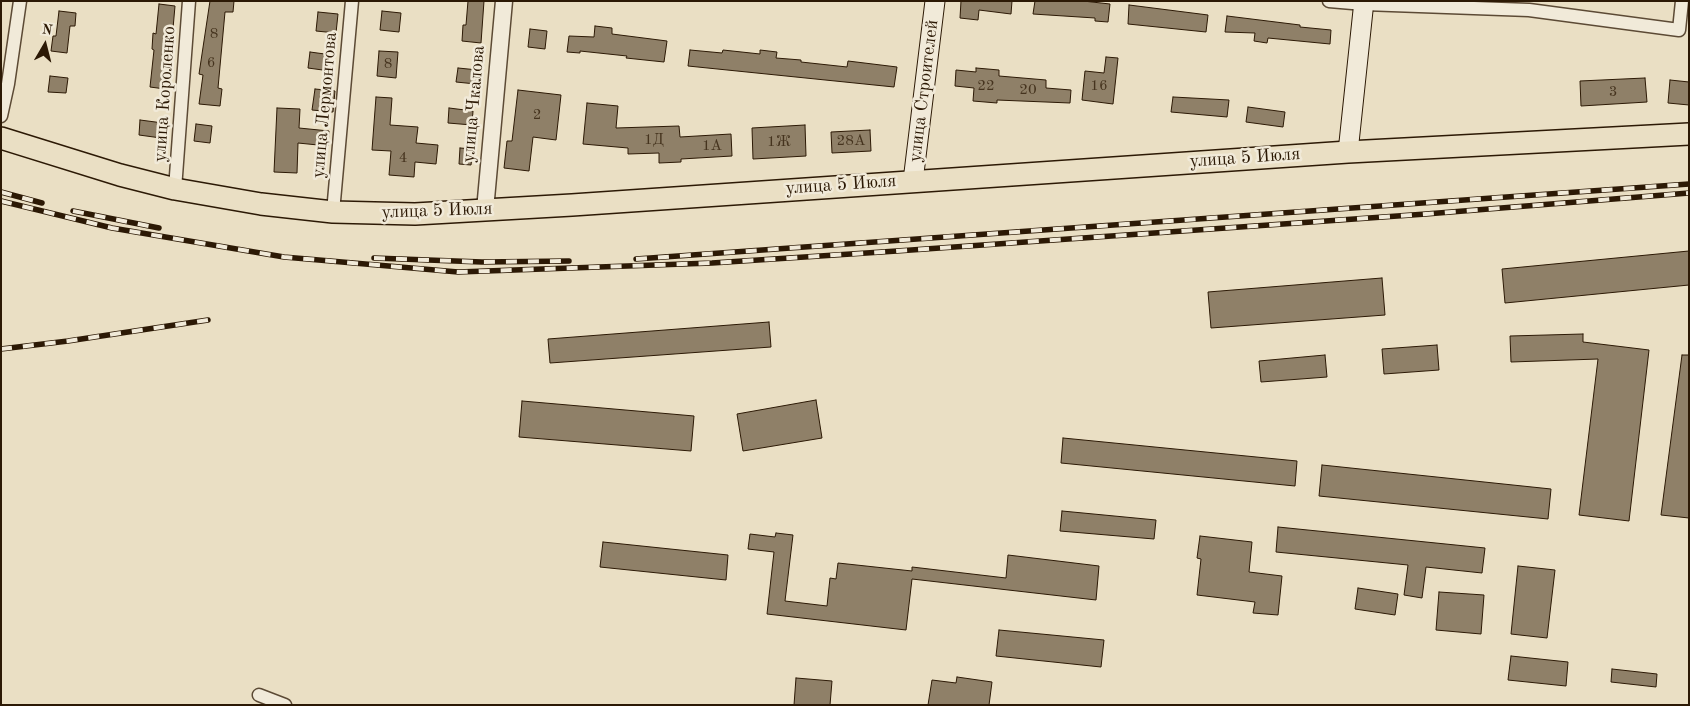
<!DOCTYPE html>
<html>
<head>
<meta charset="utf-8">
<style>
  body { margin:0 }
  #map { position:relative; width:1690px; height:706px; overflow:hidden; background:#eadfc4; font-family:"Old Standard TT",serif }
  canvas { display:block }
  .frame { position:absolute; inset:0; border:2px solid #2c1905; pointer-events:none }
  .north { position:absolute; left:20px; top:20px; width:50px; height:50px; -webkit-text-stroke:4px #f1ead9; paint-order:stroke; rotate:8deg; font-size:14px; font-weight:700; line-height:20px; text-align:center; color:#2c1905 }
  .north::after { content:''; display:block; margin:auto; width:18px; height:22px; background:#2c1905; clip-path:polygon(50% 0,100% 100%,50% 72%,0 100%) }
</style>
</head>
<body>
<div id="map">
<canvas width="1690" height="706"></canvas>
<div class="frame"></div>
<div class="north">N</div>
</div>
<script>
const ctx = document.querySelector('canvas').getContext('2d');
ctx.lineJoin = 'round';
function fillPath(path, color) {
  ctx.fillStyle = color;
  ctx.fill(path, 'evenodd');
}
function shape(rows) {
  const path = new Path2D();
  for (const r of rows) {
    path.moveTo(r[0], r[1]);
    for (let i = 2; i < r.length; i += 2) path.lineTo(r[i], r[i + 1]);
  }
  return path;
}
function strokePath(path, color, width, dash) {
  ctx.strokeStyle = color;
  ctx.lineWidth = width;
  ctx.lineCap = dash ? 'butt' : 'round';
  ctx.setLineDash(dash || []);
  ctx.stroke(path);
}
function write(font, color, halo, rows, align = 'center') {
  ctx.font = font + ' "Old Standard TT",serif';
  ctx.lineWidth = 5;
  ctx.setLineDash([]);
  ctx.textBaseline = 'middle';
  ctx.strokeStyle = halo;
  ctx.fillStyle = color;
  for (const [text, x, y, turn = 0] of rows) {
    ctx.save();
    ctx.translate(x, y);
    ctx.rotate((+turn || 0) * Math.PI / 180);
    ctx.textAlign = isNaN(turn) ? turn : align;
    if (halo) ctx.strokeText(text, 0, 0);
    ctx.fillText(text, 0, 0);
    ctx.restore();
  }
}
const building = shape([
  [210,1,234,1,233,12,225,12,218,88,222,89,220,106,199,104,203,75,199,74,210,1],
  [468,1,484,1,481,43,462,41,463,25,466,25,468,1],
  [961,1,1012,1,1011,14,979,10,978,20,960,18,961,1],
  [1035,1,1083,1,1110,4,1108,22,1095,21,1095,18,1033,14,1035,1],
  [159,4,175,6,171,51,170,51,165,89,150,87,154,50,152,49,153,33,156,34,159,4],
  [1129,5,1208,15,1206,32,1128,24,1129,5],
  [59,11,76,13,75,26,70,26,67,53,51,51,53,36,56,36,59,11],
  [382,11,401,13,399,32,380,30,382,11],
  [318,12,338,14,336,33,316,31,318,12],
  [1227,16,1300,25,1300,27,1331,30,1330,44,1268,38,1267,43,1254,41,1255,33,1225,32,1227,16],
  [595,26,612,28,612,34,667,41,664,62,626,58,627,56,580,51,580,53,567,52,569,36,594,37,595,26],
  [530,29,547,31,545,49,528,47,530,29],
  [690,50,722,53,723,50,760,54,760,50,777,52,776,58,801,60,801,62,847,67,848,61,897,67,894,87,688,66,690,50],
  [379,51,398,52,396,78,377,76,379,51],
  [310,52,332,55,330,71,308,68,310,52],
  [1106,57,1118,58,1113,104,1082,100,1085,71,1104,73,1106,57],
  [458,68,478,70,476,84,456,82,458,68],
  [976,68,999,70,999,76,1046,80,1046,88,1071,90,1070,103,997,100,997,103,973,101,974,88,955,86,956,70,976,72,976,68],
  [50,76,68,78,66,93,48,92,50,76],
  [1645,78,1647,102,1581,106,1580,81,1645,78],
  [1670,80,1689,82,1689,105,1668,103,1670,80],
  [315,89,335,91,333,112,312,110,315,89],
  [518,90,561,95,556,140,533,137,529,171,504,168,507,141,512,141,518,90],
  [376,97,392,98,390,125,418,127,416,143,438,145,436,164,415,162,414,177,389,175,391,151,372,150,376,97],
  [1173,97,1229,100,1227,117,1171,112,1173,97],
  [587,103,618,106,616,128,679,126,680,137,731,134,732,156,681,159,681,162,659,163,659,153,628,154,628,148,583,144,587,103],
  [1248,107,1285,112,1283,127,1246,122,1248,107],
  [277,108,300,109,299,128,329,131,328,146,298,143,297,173,274,172,277,108],
  [449,108,473,111,472,125,448,123,449,108],
  [140,120,163,123,161,138,139,135,140,120],
  [196,124,212,126,210,143,194,141,196,124],
  [805,125,806,156,753,159,752,128,805,125],
  [870,130,871,151,832,153,831,132,870,130],
  [460,148,473,149,471,165,459,164,460,148],
  [1689,251,1689,285,1505,303,1502,269,1689,251],
  [1382,278,1385,315,1211,328,1208,292,1382,278],
  [769,322,771,347,550,363,548,339,769,322],
  [1583,334,1583,342,1649,350,1629,521,1579,515,1598,359,1511,362,1510,336,1583,334],
  [1437,345,1439,370,1384,374,1382,349,1437,345],
  [1325,355,1327,377,1261,382,1259,361,1325,355],
  [1682,355,1689,355,1689,518,1661,515,1682,355],
  [816,400,822,438,743,451,737,414,816,400],
  [522,401,694,416,691,451,519,437,522,401],
  [1063,438,1297,461,1295,486,1061,463,1063,438],
  [1322,465,1551,489,1548,519,1319,496,1322,465],
  [1062,511,1156,520,1154,539,1060,531,1062,511],
  [1278,527,1485,548,1482,573,1426,567,1422,598,1404,595,1408,565,1276,552,1278,527],
  [776,533,793,535,785,601,827,606,830,578,836,579,838,563,912,571,912,567,1006,578,1008,555,1099,566,1096,600,912,579,906,630,767,614,774,552,748,549,750,534,775,537,776,533],
  [1200,536,1252,542,1249,572,1282,576,1278,615,1253,613,1255,602,1197,595,1201,559,1197,558,1200,536],
  [603,542,728,555,726,580,600,567,603,542],
  [1518,566,1555,570,1547,638,1511,634,1518,566],
  [1358,588,1398,594,1395,615,1355,609,1358,588],
  [1439,592,1484,595,1481,634,1436,630,1439,592],
  [999,630,1104,640,1101,667,996,656,999,630],
  [1511,656,1568,662,1566,686,1508,680,1511,656],
  [1612,669,1657,674,1656,687,1611,682,1612,669],
  [957,677,992,682,989,705,928,705,932,680,956,683,957,677],
  [796,678,832,681,830,705,794,705,796,678]
]);
const minor = shape([
  [1329,1,1364,4,1529,10,1679,30,1682,1],
  [1,116,8,84,20,1],
  [175,189,189,1],
  [333,212,352,1],
  [259,695,285,705]
]);
const tertiary = shape([
  [485,210,504,1]
]);
const secondary = shape([
  [1348,152,1364,1],
  [913,181,935,1]
]);
const trunk = shape([
  [1,138,120,175,175,189,261,204,333,212,415,214,572,205,1348,152,1689,134]
]);
const rail = shape([
  [1,192,42,203],
  [1,201,112,228,284,257,458,272,712,263,897,251,1426,214,1689,193],
  [73,211,159,228],
  [374,258,482,262,569,261],
  [636,259,1689,184],
  [1,349,68,341,208,320]
]);
const numberNames = [
  ["8",214,34],
  ["6",211,63],
  ["8",388,64],
  ["22",986,86],
  ["16",1099,86],
  ["20",1028,90],
  ["3",1613,92],
  ["2",537,115],
  ["1Д",654,140],
  ["28А",851,141],
  ["1Ж",779,142],
  ["1А",712,146],
  ["4",403,158]
];
const streetNames = [
  ["улица Строителей",924,91,-83],
  ["улица Короленко",165,94,-86],
  ["улица Чкалова",474,104,-85],
  ["улица Лермонтова",325,105,-85],
  ["улица 5 Июля",1245,158,-4],
  ["улица 5 Июля",841,185,-4],
  ["улица 5 Июля",437,211,-2]
];
fillPath(building, '#8f8068');
strokePath(building, '#2c1905', 1);
strokePath(minor, '#5c4a35', 15);
strokePath(tertiary, '#5c4a35', 19);
strokePath(secondary, '#2c1905', 21);
strokePath(trunk, '#2c1905', 24);
strokePath(minor, '#f1ead9', 12);
strokePath(tertiary, '#f1ead9', 16);
strokePath(secondary, '#f1ead9', 19);
strokePath(trunk, '#eadfc4', 21);
strokePath(rail, '#2c1905', 5.5);
strokePath(rail, '#f1ead9', 4, [11]);
write('15px', '#45331e', null, numberNames);
write('18px', '#2c1905', '#f1ead9', streetNames);
</script>
</body>
</html>
